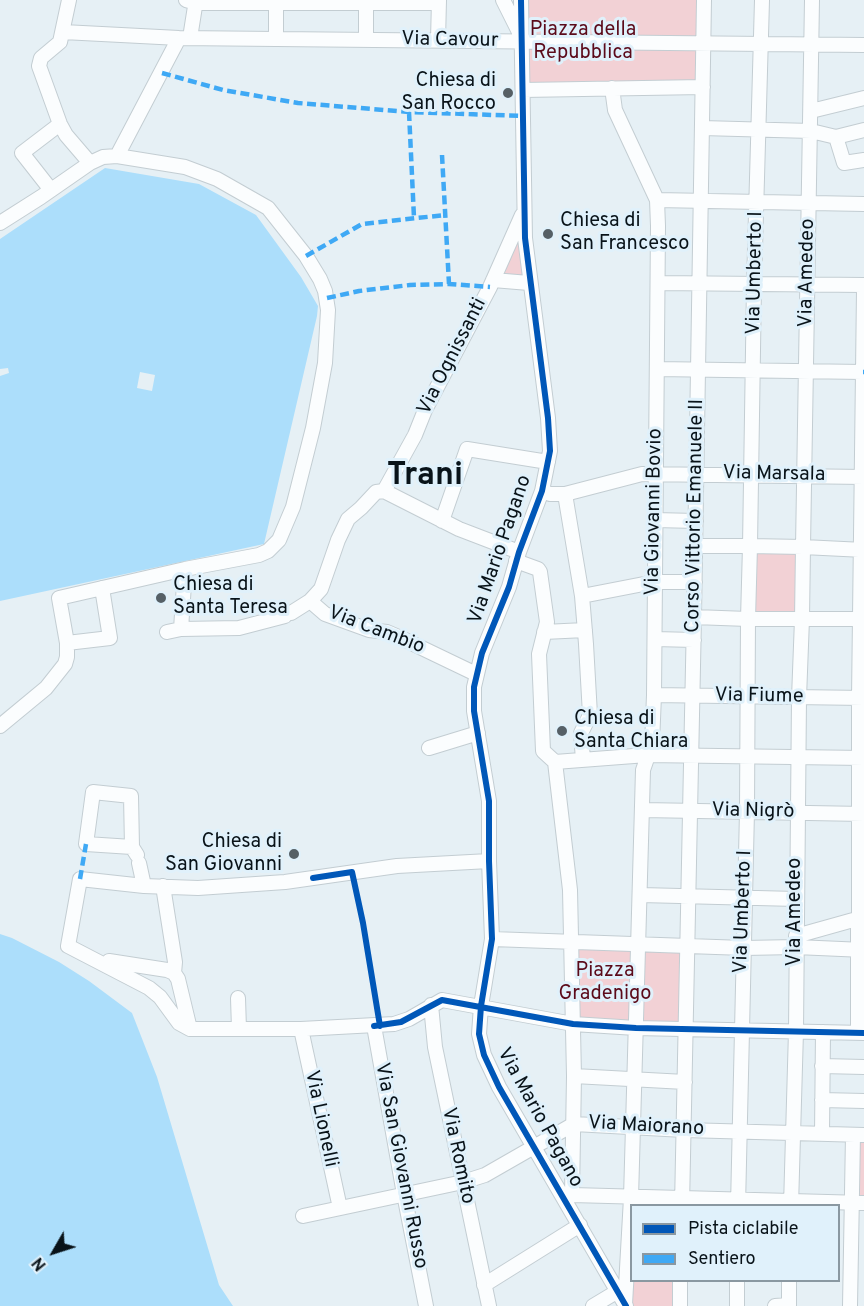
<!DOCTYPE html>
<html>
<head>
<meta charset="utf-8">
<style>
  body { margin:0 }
  #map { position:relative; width:864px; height:1306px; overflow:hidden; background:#e6f0f5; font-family:Overpass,sans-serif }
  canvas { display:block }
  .legend { position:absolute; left:630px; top:1204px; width:210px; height:78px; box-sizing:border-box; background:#e0f1fb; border:2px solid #8a98a1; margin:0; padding:8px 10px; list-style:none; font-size:18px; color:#091319 }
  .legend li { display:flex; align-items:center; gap:12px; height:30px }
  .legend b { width:30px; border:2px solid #8a98a1 }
  .north { position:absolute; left:24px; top:1222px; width:60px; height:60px; -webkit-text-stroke:4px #e0f1fb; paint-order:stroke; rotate:231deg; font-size:16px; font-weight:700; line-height:24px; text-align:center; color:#091319 }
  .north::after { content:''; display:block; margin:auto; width:21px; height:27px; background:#091319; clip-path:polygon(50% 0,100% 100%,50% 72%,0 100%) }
</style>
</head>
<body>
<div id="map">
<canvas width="864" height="1306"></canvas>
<ul class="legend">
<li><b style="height:8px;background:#0057b8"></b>Pista ciclabile</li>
<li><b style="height:8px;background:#3fa9f5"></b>Sentiero</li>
</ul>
<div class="north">N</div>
</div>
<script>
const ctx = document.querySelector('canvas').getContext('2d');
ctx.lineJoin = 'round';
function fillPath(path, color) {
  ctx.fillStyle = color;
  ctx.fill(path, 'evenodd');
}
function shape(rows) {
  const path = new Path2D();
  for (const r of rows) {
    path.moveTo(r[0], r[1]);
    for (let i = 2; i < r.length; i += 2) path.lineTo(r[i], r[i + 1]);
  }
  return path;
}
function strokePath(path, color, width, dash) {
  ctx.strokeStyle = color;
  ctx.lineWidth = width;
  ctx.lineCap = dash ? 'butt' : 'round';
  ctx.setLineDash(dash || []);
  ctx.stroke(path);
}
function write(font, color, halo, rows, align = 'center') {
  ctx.font = font + ' Overpass,sans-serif';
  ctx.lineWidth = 6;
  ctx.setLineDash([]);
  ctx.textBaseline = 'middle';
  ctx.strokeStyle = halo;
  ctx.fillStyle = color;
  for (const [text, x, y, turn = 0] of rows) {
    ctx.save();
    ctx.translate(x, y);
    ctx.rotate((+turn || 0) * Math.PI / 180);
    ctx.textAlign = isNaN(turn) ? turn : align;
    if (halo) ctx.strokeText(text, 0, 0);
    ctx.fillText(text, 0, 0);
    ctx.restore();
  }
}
const green = shape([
  [525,0,699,0,698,81,528,86],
  [522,219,528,281,495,278],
  [752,548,801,549,800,617,751,616],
  [576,945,635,947,633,1024,576,1020],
  [641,947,685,948,684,1025,639,1025],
  [856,1138,864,1138,864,1201,855,1200],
  [633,1281,675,1281,676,1306,630,1306]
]);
const water = shape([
  [105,168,199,184,256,215,301,277,318,306,317,316,264,544,0,601,0,376,9,373,8,368,0,369,0,239],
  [0,934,12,938,59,962,89,981,132,1013,157,1077,219,1285,233,1306,0,1306]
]);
const pier = shape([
  [140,372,155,375,152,391,137,388]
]);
const minor = shape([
  [69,0,60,42,41,58,39,66,60,124,66,135,90,163],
  [186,0,196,3,439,3],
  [503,0,521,36],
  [521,0,525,238,548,418,550,451,542,491,519,552,509,587,482,653,474,687,474,711,489,801,489,861,492,939,481,1006,479,1034,484,1055,499,1087,626,1306],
  [812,0,803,547,864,550],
  [63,32,179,38,864,45],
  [190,38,196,0],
  [276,39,276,0],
  [366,39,366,0],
  [438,40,439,0],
  [612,88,615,110,657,200,658,226,654,695,652,744,643,770,631,1198,625,1304],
  [523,90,703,87],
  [811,111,864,98],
  [702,128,811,131,836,137,864,130],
  [836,137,844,163,864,160],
  [117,156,179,38],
  [51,190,22,153,60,124],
  [657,200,864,204],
  [0,223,41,197,90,163,103,157,117,156,185,167,217,179,268,208,306,256,320,279,325,291,328,310,325,363,313,428,293,507,279,540,268,551,259,555,185,569,59,598,67,643,67,657,65,664,46,688,0,726],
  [493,280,529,283],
  [658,283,864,285],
  [657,369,863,372],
  [384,491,415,435,425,410,490,287,522,215],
  [384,491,459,529,519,552],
  [542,491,550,494,565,494,642,474,864,477],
  [565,494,582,596,586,644,590,715,581,733,583,760],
  [655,520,696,521],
  [442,521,467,449,548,462],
  [695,546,750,546,754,285,762,0],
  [516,561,538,569,540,572,547,622,539,654,543,751,555,762],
  [582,596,654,582,695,582],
  [310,601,325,614,369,630,387,632,401,638,476,674],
  [291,613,310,601,321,589,338,540,348,519,361,508,376,492,384,491],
  [694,617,748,619,747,811,738,1206],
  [181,629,185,569],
  [167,632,181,629,239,628,285,616],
  [544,632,585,630],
  [655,639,694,640],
  [67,643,110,638,102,588],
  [654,695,864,698],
  [429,748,478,733],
  [555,762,570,890,574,1076,572,1195],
  [555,762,647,755,864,758],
  [643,810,864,814],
  [132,847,86,844,93,792,131,796,132,847,137,855],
  [489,861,397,866,285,882,198,888,144,886,80,879,68,946,149,988,160,997,179,1023,190,1029,301,1029,394,1024,409,1019,442,1000,573,1024,636,1028,864,1033],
  [139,863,144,886],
  [163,886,175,962,174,973],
  [641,895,796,899],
  [858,918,858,1033],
  [859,918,859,698,864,290],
  [796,936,864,917],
  [492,939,744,948,796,947,864,950],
  [109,961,167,970,174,973,178,979,190,1029],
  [238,998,239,1029],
  [431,1005,435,1047,489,1306],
  [374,1026,404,1194,426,1306],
  [301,1029,340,1208],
  [822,1066,864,1067],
  [574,1076,685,1082],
  [822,1100,864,1101],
  [822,1134,823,1032],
  [565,1199,572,1195,864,1203],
  [682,1206,694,617,704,0],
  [791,1206,796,1031,799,698,802,619,803,547,750,546,748,619,864,619],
  [303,1216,463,1182,485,1175,574,1124,684,1130,864,1135],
  [484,1285,580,1225],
  [593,1306,618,1291],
  [680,1306,680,1280],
  [737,1306,737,1280],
  [775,1306,789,1305,789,1280],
  [850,1306,853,1135]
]);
const quiet = shape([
  [162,73,223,90,298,103,409,112,523,116],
  [409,112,414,218],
  [442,155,449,284],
  [306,256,362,224,445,215],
  [327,298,359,291,410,285,449,284,490,287],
  [863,372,864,372],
  [80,879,86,844]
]);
const cycleway = shape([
  [521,0,525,238,548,418,550,451,542,491,519,552,509,587,482,653,474,687,474,711,489,801,489,861,492,939,481,1006,479,1034,484,1055,499,1087,626,1306],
  [313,878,352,872,363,923,380,1026],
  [374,1026,401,1022,442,1000,573,1024,636,1028,864,1033]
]);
const markers = [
  [508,93,6,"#566066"],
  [548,234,6,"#566066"],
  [161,598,6,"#566066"],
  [562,731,6,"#566066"],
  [294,854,6,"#566066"]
];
const parkNames = [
  ["Piazza della",583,31],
  ["Repubblica",583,54],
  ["Piazza",605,972],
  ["Gradenigo",605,995]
];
const streetNames = [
  ["Via Cavour",450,41,1],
  ["Via Umberto I",756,273,-89],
  ["Via Amedeo",808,273,-89],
  ["Via Ognissanti",453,357,-63],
  ["Via Marsala",774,475,1],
  ["Via Giovanni Bovio",655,512,-89],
  ["Corso Vittorio Emanuele II",696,516,-89],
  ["Via Mario Pagano",501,550,-71],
  ["Via Cambio",376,631,21],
  ["Via Fiume",759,697,1],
  ["Via Nigrò",753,812,1],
  ["Via Umberto I",744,912,-88],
  ["Via Amedeo",796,912,-90],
  ["Via Mario Pagano",539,1118,61],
  ["Via Lionelli",320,1119,78],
  ["Via Maiorano",646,1127,3],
  ["Via Romito",457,1156,78],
  ["Via San Giovanni Russo",400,1166,79]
];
const poiNames = [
  ["Chiesa di",496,82,"right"],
  ["San Rocco",496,105,"right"],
  ["Chiesa di",560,222],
  ["San Francesco",560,245],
  ["Chiesa di",173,586],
  ["Santa Teresa",173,609],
  ["Chiesa di",574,720],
  ["Santa Chiara",574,743],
  ["Chiesa di",282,843,"right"],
  ["San Giovanni",282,866,"right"]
];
const townNames = [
  ["Trani",425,478]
];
fillPath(green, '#f2d1d5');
fillPath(water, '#acdefb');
fillPath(pier, '#e6f0f5');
strokePath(minor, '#c3cdd2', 16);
strokePath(minor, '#fbfdfe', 14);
strokePath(quiet, '#3fa9f5', 4.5, [9, 4.5]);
strokePath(cycleway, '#0057b8', 6);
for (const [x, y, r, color] of markers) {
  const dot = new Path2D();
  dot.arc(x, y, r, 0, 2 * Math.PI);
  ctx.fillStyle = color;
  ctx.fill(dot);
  strokePath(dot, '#e0f1fb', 2);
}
write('20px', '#5b0a1a', '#e0f1fb', parkNames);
write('20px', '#091319', '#e0f1fb', streetNames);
write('20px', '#091319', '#e0f1fb', poiNames, 'left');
write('bold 32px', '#091319', '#e0f1fb', townNames);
</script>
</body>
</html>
